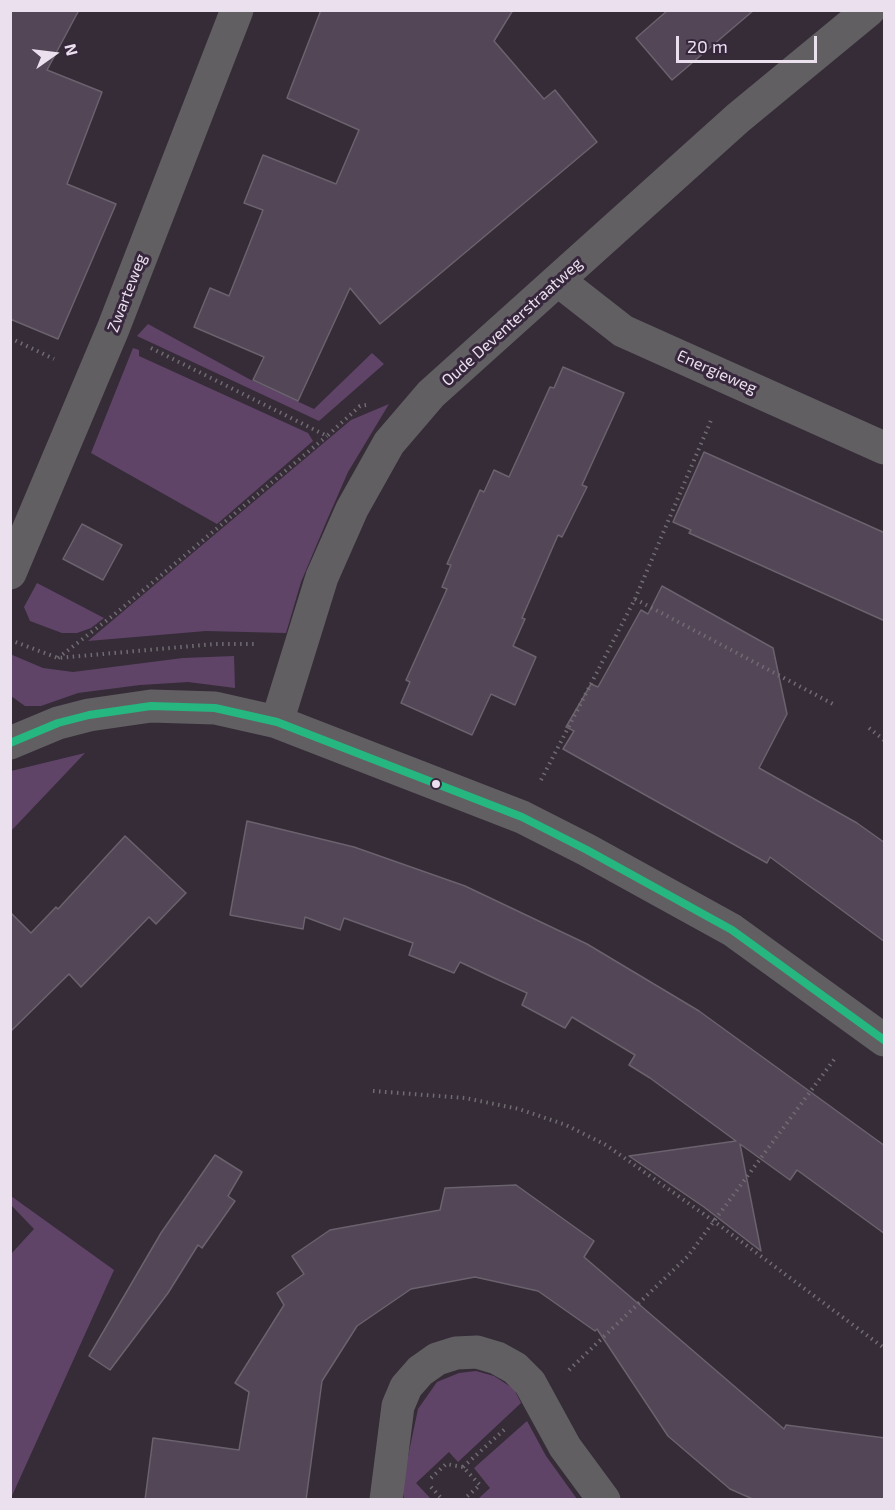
<!DOCTYPE html>
<html>
<head>
<meta charset="utf-8">
<style>
  body { margin:0 }
  #map { position:relative; width:895px; height:1510px; overflow:hidden; background:#352c38; font-family:"Exo 2",sans-serif }
  canvas { display:block }
  .frame { position:absolute; inset:0; border:12px solid #ebe0ee; pointer-events:none }
  .north { position:absolute; left:24px; top:24px; width:60px; height:60px; -webkit-text-stroke:4px #37273d; paint-order:stroke; rotate:76deg; font-size:16px; font-weight:700; line-height:24px; text-align:center; color:#ebe0ee }
  .north::after { content:''; display:block; margin:auto; width:21px; height:27px; background:#ebe0ee; clip-path:polygon(50% 0,100% 100%,50% 72%,0 100%) }
  .scale { position:absolute; left:676px; top:36px; width:141px; height:27px; box-sizing:border-box; border:3px solid #ebe0ee; border-top:0; padding-left:8px; font-size:18px; line-height:21px; white-space:nowrap; color:#ebe0ee; -webkit-text-stroke:4px #37273d; paint-order:stroke }
</style>
</head>
<body>
<div id="map">
<canvas width="895" height="1510"></canvas>
<div class="frame"></div>
<div class="north">N</div>
<div class="scale">20 m</div>
</div>
<script>
const ctx = document.querySelector('canvas').getContext('2d');
ctx.lineJoin = 'round';
function fillPath(path, color) {
  ctx.fillStyle = color;
  ctx.fill(path, 'evenodd');
}
function shape(rows) {
  const path = new Path2D();
  for (const r of rows) {
    path.moveTo(r[0], r[1]);
    for (let i = 2; i < r.length; i += 2) path.lineTo(r[i], r[i + 1]);
  }
  return path;
}
function strokePath(path, color, width, dash) {
  ctx.strokeStyle = color;
  ctx.lineWidth = width;
  ctx.lineCap = dash ? 'butt' : 'round';
  ctx.setLineDash(dash || []);
  ctx.stroke(path);
}
function write(font, color, halo, rows, align = 'center') {
  ctx.font = font + ' "Exo 2",sans-serif';
  ctx.lineWidth = 6;
  ctx.setLineDash([]);
  ctx.textBaseline = 'middle';
  ctx.strokeStyle = halo;
  ctx.fillStyle = color;
  for (const [text, x, y, turn = 0] of rows) {
    ctx.save();
    ctx.translate(x, y);
    ctx.rotate((+turn || 0) * Math.PI / 180);
    ctx.textAlign = isNaN(turn) ? turn : align;
    if (halo) ctx.strokeText(text, 0, 0);
    ctx.fillText(text, 0, 0);
    ctx.restore();
  }
}
const green = shape([
  [148,324,251,380,314,409,372,353,384,364,319,421,137,336],
  [133,348,139,350,139,356,308,433,313,441,217,524,91,453],
  [389,404,348,472,327,520,301,582,286,633,206,631,88,641,351,420],
  [37,583,104,618,91,628,77,633,62,633,30,621,24,607],
  [10,654,43,668,73,672,183,658,234,656,235,688,188,682,140,685,78,693,41,706,25,706,11,696],
  [85,753,11,831,11,771],
  [11,1196,114,1270,11,1498,11,1254,34,1229,11,1205],
  [476,1371,494,1376,514,1389,521,1403,458,1462,449,1452,416,1483,431,1499,404,1499,402,1485,418,1409,437,1382,459,1373],
  [527,1421,546,1456,577,1499,478,1499,490,1488,474,1468]
]);
const building = shape([
  [10,10,79,10,47,70,102,92,67,184,116,204,58,339,10,319,10,10],
  [321,10,513,10,494,41,544,99,555,90,597,142,380,324,350,288,298,401,253,380,264,357,194,327,210,288,229,296,263,210,244,203,263,155,336,184,359,130,287,98,321,10],
  [668,10,754,10,672,80,636,38,668,10],
  [563,367,624,393,582,485,587,487,562,537,558,535,522,618,525,619,513,646,536,657,515,705,491,694,472,735,401,703,410,682,406,680,447,589,442,587,451,565,447,564,480,490,484,492,494,470,509,477,550,387,554,388,563,367],
  [704,452,885,533,885,621,689,533,691,530,673,522,704,452],
  [82,524,122,545,103,580,63,559,82,524],
  [662,586,773,648,787,714,759,768,857,823,885,843,885,942,770,857,767,863,563,749,574,731,566,727,591,684,598,687,641,610,648,614,662,586],
  [247,821,354,847,465,886,587,944,699,1011,885,1146,885,1234,797,1170,790,1180,740,1144,761,1251,704,1207,629,1156,736,1141,650,1078,629,1065,635,1055,572,1017,565,1028,522,1005,527,993,494,978,460,962,454,973,409,955,413,943,344,918,340,930,305,917,303,929,230,915,247,821],
  [125,836,186,893,156,924,149,917,81,987,69,974,10,1032,10,912,31,933,56,907,58,909,125,836],
  [215,1155,242,1172,228,1196,235,1201,202,1248,198,1245,168,1293,110,1370,89,1356,161,1233,215,1155],
  [516,1185,594,1241,584,1257,784,1429,786,1425,885,1438,885,1500,755,1500,730,1489,668,1436,597,1329,595,1331,538,1291,475,1277,411,1289,357,1326,322,1381,306,1500,145,1500,153,1438,239,1450,249,1392,235,1383,284,1305,277,1293,304,1274,292,1256,330,1230,440,1210,445,1188,516,1185]
]);
const path = shape([
  [10,338,54,359],
  [151,348,327,436,360,406,366,405],
  [635,599,712,418],
  [10,640,58,658,215,644,258,644],
  [58,658,115,614,327,436],
  [869,728,884,740],
  [541,780,635,599,833,704],
  [373,1091,465,1098,519,1109,566,1125,606,1145,715,1222,884,1348],
  [569,1370,688,1256,836,1057],
  [463,1467,506,1428],
  [431,1478,446,1464,463,1467,480,1485,463,1500],
  [431,1487,443,1500]
]);
const minor = shape([
  [559,281,623,331,884,448],
  [10,573,113,329,237,10],
  [277,722,322,577,352,509,389,443,431,394,738,118,869,10],
  [10,743,58,723,89,715,151,706,215,708,277,722,522,817,587,850,732,930,884,1040],
  [386,1500,398,1406,406,1387,420,1371,437,1359,456,1353,477,1352,497,1358,515,1368,530,1383,565,1447,604,1500]
]);
const bus1 = shape([
  [10,743,58,723,89,715,151,706,215,708,277,722,522,817,587,850,732,930,884,1040]
]);
const markers = [
  [436,784,5,"#ebe0ee"]
];
const streetNames = [
  ["Zwarteweg",127,293,-69],
  ["Oude Deventerstraatweg",512,322,-42],
  ["Energieweg",717,372,24]
];
fillPath(green, '#604468');
fillPath(building, '#534657');
strokePath(building, '#6a626d', 1.5);
strokePath(path, '#706c71', 4, [1.5, 4.5]);
strokePath(minor, '#625f63', 33);
strokePath(bus1, '#26b680', 8);
for (const [x, y, r, color] of markers) {
  const dot = new Path2D();
  dot.arc(x, y, r, 0, 2 * Math.PI);
  ctx.fillStyle = color;
  ctx.fill(dot);
  strokePath(dot, '#37273d', 2);
}
write('16px', '#ebe0ee', '#37273d', streetNames);
</script>
</body>
</html>
